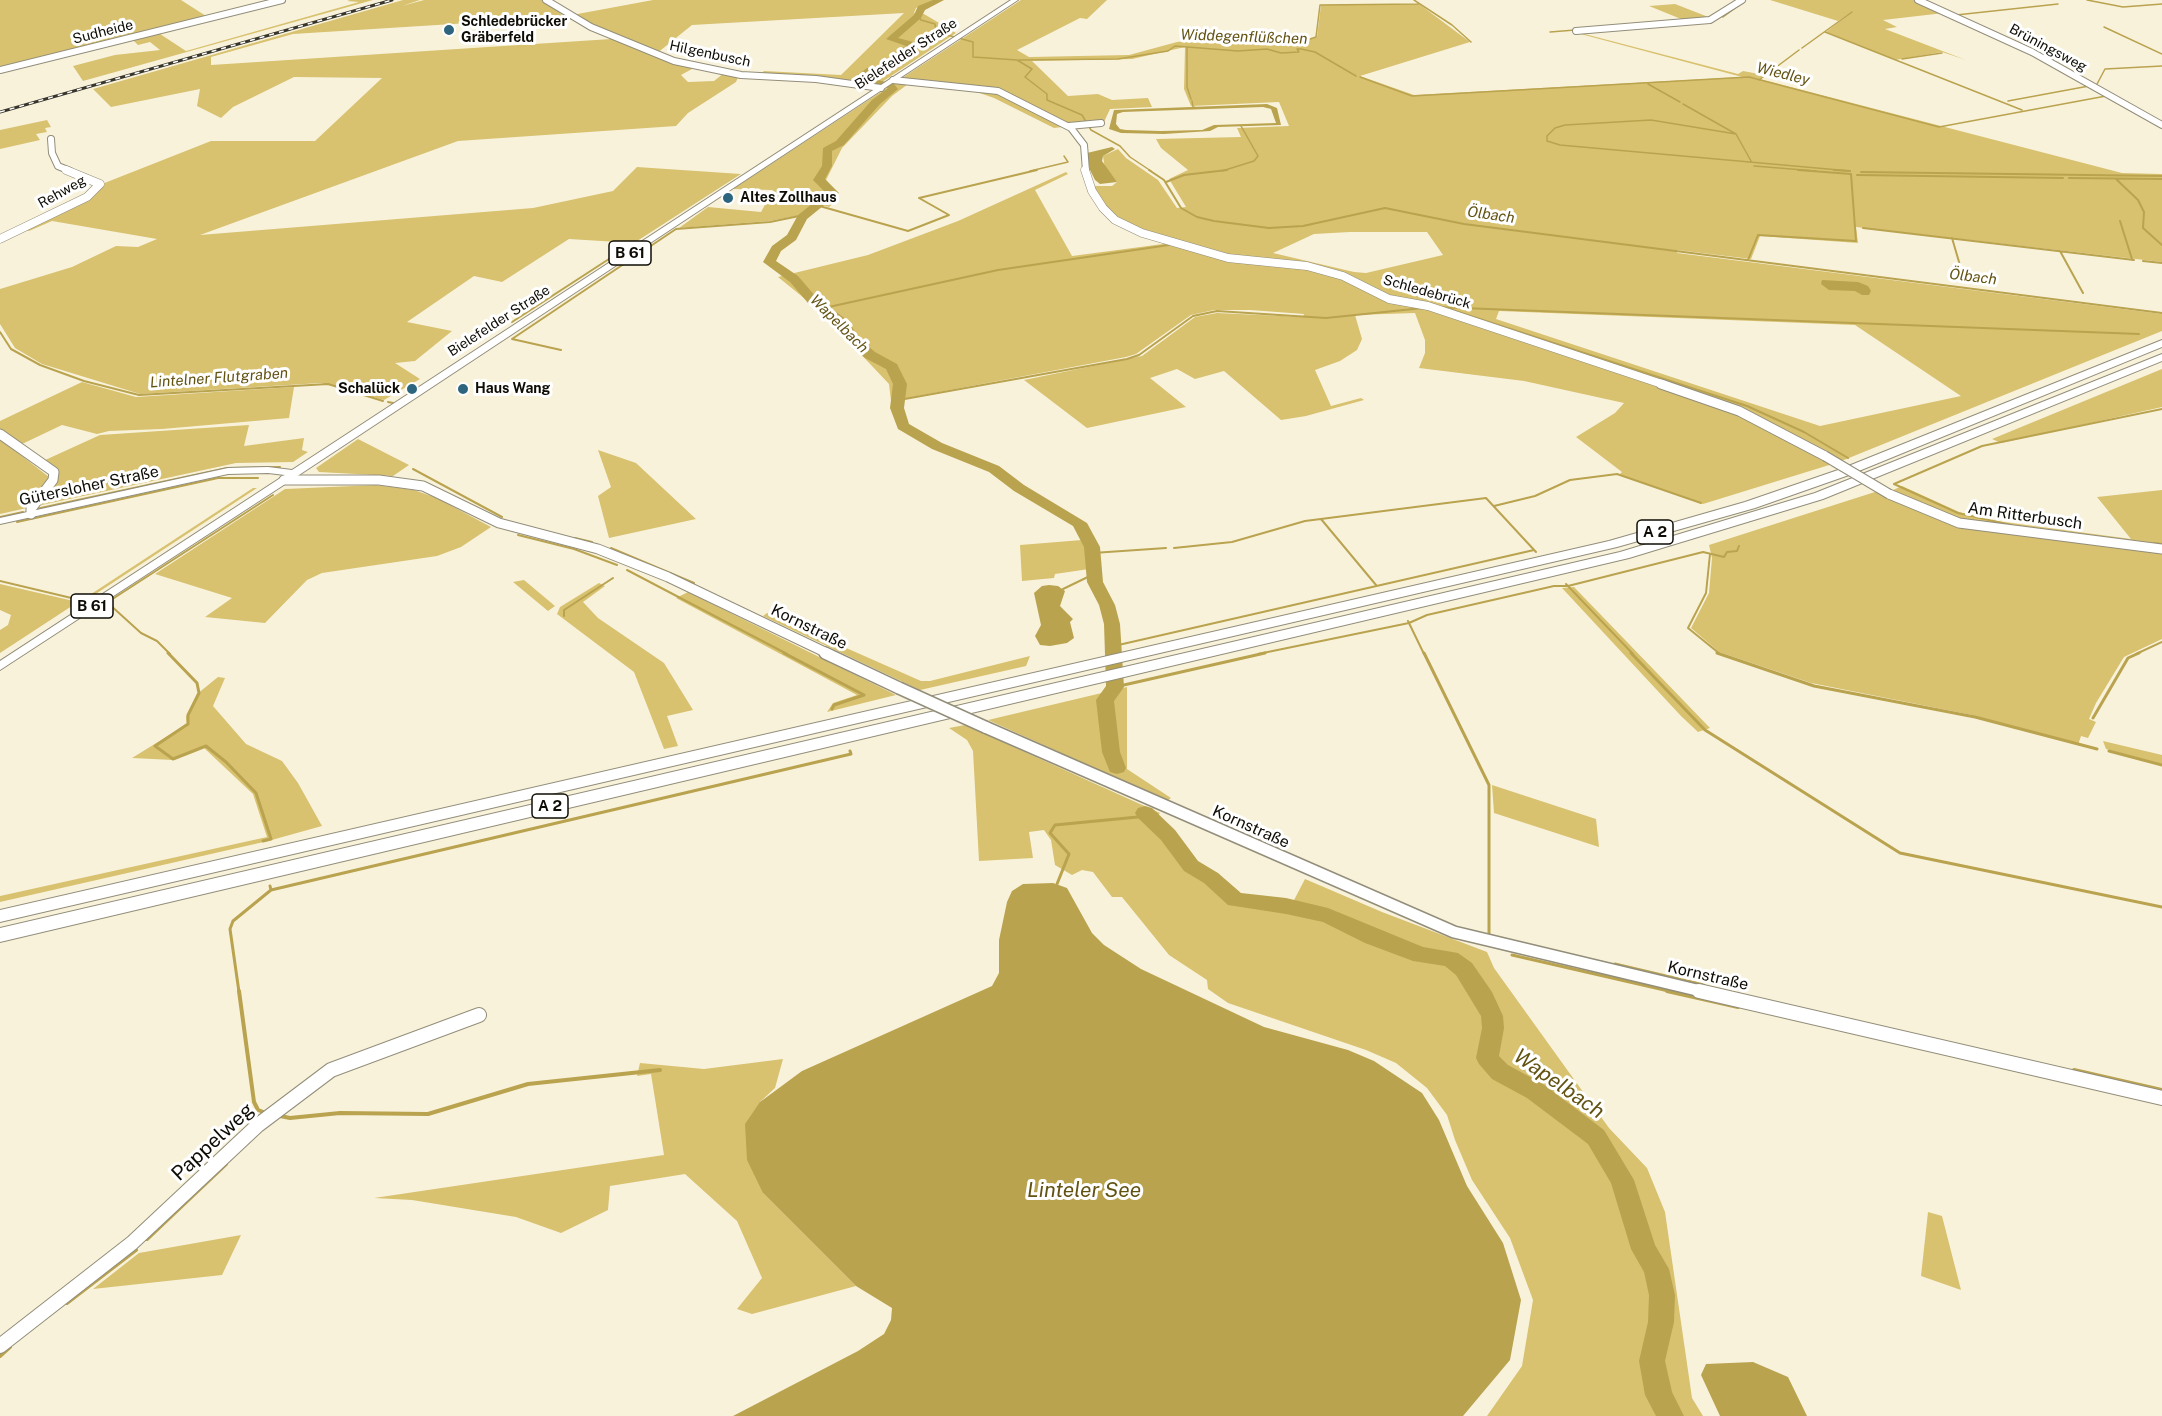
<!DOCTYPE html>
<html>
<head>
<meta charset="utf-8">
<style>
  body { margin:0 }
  canvas { display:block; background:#f8f2db }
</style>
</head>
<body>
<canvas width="2162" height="1416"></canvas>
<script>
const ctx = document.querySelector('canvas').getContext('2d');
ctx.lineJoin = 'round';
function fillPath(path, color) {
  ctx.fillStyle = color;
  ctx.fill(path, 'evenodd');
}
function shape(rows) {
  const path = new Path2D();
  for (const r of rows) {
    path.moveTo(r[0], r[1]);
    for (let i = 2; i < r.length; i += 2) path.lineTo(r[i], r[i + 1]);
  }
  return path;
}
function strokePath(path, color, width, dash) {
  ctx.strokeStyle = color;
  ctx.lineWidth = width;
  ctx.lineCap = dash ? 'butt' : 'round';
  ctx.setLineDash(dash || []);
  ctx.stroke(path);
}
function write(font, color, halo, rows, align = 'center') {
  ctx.font = font + ' "Public Sans",sans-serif';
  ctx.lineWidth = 6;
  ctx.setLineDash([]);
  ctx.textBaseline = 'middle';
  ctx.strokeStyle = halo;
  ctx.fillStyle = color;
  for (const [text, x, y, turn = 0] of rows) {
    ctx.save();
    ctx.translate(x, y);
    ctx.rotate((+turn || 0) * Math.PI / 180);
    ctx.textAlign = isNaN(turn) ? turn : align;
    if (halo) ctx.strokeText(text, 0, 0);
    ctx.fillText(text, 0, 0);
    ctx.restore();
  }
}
const green = shape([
  [0,0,181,0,206,16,0,67],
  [350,0,373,0,83,81,73,66,115,55,160,50,150,42,138,45,132,39,157,32,186,51,359,2,347,1],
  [403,0,420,0,402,6,424,0,543,0,565,17,293,34,211,57,211,65,611,39,654,56,705,69,692,69,681,75,688,82,714,81,724,73,739,75,736,82,688,113,676,126,458,141,200,235,533,208,613,191,637,167,741,174,634,243,569,239,502,282,474,276,407,322,452,331,415,361,395,363,420,379,384,400,321,383,140,394,42,364,15,348,0,324,0,289,72,267,116,246,138,247,157,239,52,221,29,231,22,229,67,208,102,184,211,141,315,141,382,78,294,77,233,107,221,118,197,106,200,89,111,107,93,89],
  [653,0,935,0,916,8,914,13,924,14,956,33,876,86,759,75,764,71,841,75,904,13,692,25,656,54,572,15],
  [1021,0,1107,0,1087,19,1080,18,1017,50,1029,57,1129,55,1177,42,1204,39,1299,43,1317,37,1321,5,1419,4,1470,42,1360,76,1414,95,1742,77,1573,32,1577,32,1738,74,1743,71,1764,75,1760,79,2122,173,2162,174,2162,262,1856,227,1858,243,1760,236,1751,259,1677,250,1677,253,2162,314,2162,331,1839,462,1703,504,1619,475,1622,472,1576,437,1615,413,1624,403,1524,381,1419,368,1425,353,1425,340,1415,313,1355,315,1362,339,1357,350,1340,361,1315,370,1331,406,1361,398,1364,400,1306,416,1281,420,1224,371,1195,379,1177,369,1150,378,1186,407,1087,428,1024,380,1142,356,1195,317,1217,313,1303,317,1304,314,1250,310,1214,310,1191,315,1136,354,1126,357,891,401,889,384,820,311,778,277,868,255,958,221,1066,172,1068,174,1035,190,1072,256,1163,244,1169,240,1119,220,1105,207,1093,186,1112,186,1117,182,1105,169,1103,156,1118,149,1126,158,1158,180,1177,208,1186,207,1169,179,1188,170,1161,148,1156,139,1241,137,1237,128,1289,126,1279,102,1191,106,1184,89,1185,47,1132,59,1032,61,1068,96,1098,94,1112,100,1148,98,1152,107,1110,109,1104,122,1054,128,994,98,971,90,908,84,892,96,842,148,826,180,836,192,835,202,829,207,815,203,797,216,769,221,679,228,708,207,761,212,773,190,733,189],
  [1350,232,1427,232,1443,255,1366,273,1354,272,1273,253,1314,234],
  [1499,311,1855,325,1961,396,1820,426,1496,319],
  [1770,0,1916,0,1944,13,1883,20,1897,27,1885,29,1966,60,1942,52,1895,60,1826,32,1852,12,1838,21],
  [1675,4,1711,18,1686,21,1649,6],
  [47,120,51,127,45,128,47,132,36,134,40,140,0,149,0,130],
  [2162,369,2162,407,2001,443,1992,439],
  [82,382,136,397,294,387,289,418,162,429,109,431,97,434,62,425,20,445,0,430,0,421],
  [249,425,244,446,304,438,302,450,308,452,293,462,236,463,37,506,57,480,43,461,100,435],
  [0,439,49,477,27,508,0,514],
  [358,439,409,465,393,476,319,472,316,468],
  [598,450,636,463,696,519,609,538,598,496,611,487],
  [376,485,414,490,437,498,491,527,461,547,437,556,322,573,307,580,265,623,205,617,232,598,155,574,285,489],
  [1902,486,1959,512,1989,520,2131,539,2097,497,2162,490,2162,547,1962,521,1891,491],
  [253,488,257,488,88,599,85,598],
  [1878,491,1960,526,2021,536,2162,551,2162,639,2124,657,2096,703,2089,719,2096,722,2088,738,2081,736,2078,745,1972,715,1811,683,1719,652,1691,628,1709,593,1712,558,1709,545],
  [1082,540,1088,553,1089,569,1055,574,1054,578,1022,581,1020,545],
  [524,580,555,606,548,611,513,582],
  [599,583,605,586,583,602,598,618,664,663,693,710,667,716,678,746,664,749,634,672,557,614,560,607],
  [0,584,78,602,0,653,0,630,8,625,11,615,0,610],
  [1574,587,1710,728,1698,732,1681,716,1562,588],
  [688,592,896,695,827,712,833,703,857,695,676,598],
  [767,613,921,681,930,681,1030,656,1026,666,920,690,763,616],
  [218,677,225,678,213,706,246,744,282,761,298,783,322,826,268,841,0,902,0,896,267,837,253,794,203,747,173,760,132,758,187,724,186,717,197,694],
  [1127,687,1127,769,1171,798,1167,801,988,720],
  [965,725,1160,813,1156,818,1194,862,1241,895,1293,902,1305,879,1382,912,1487,952,1494,968,1609,1128,1647,1168,1665,1212,1692,1398,1703,1416,1487,1416,1522,1366,1533,1300,1510,1238,1472,1180,1455,1140,1447,1115,1427,1088,1396,1063,1366,1050,1228,1003,1208,989,1207,980,1169,955,1122,897,1112,897,1093,872,1082,870,1072,875,1055,865,1051,840,1044,830,1029,832,1033,858,979,861,973,751,967,740,949,728],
  [2103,741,2162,755,2162,764,2106,749],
  [1492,785,1596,819,1599,847,1494,813],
  [783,1059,775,1088,760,1102,763,1193,856,1286,752,1314,737,1309,762,1278,737,1221,685,1174,610,1186,608,1210,561,1233,516,1217,412,1200,374,1198,664,1155,651,1074,637,1076,640,1063,704,1069],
  [1928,1212,1942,1216,1961,1290,1921,1276],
  [241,1235,222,1275,93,1289,139,1253]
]);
const water = shape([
  [1267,104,1277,108,1281,125,1218,127,1210,131,1164,134,1121,133,1109,129,1114,110],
  [1263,107,1271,109,1276,123,1214,125,1202,130,1161,131,1126,130,1120,129,1116,124,1117,114,1123,112],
  [1112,147,1115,149,1103,156,1102,161,1117,182,1100,184,1095,180,1090,170,1087,153],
  [1822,280,1858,282,1868,286,1871,291,1869,295,1862,295,1855,291,1829,290,1821,284],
  [1049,585,1058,586,1065,591,1060,606,1073,619,1070,622,1074,638,1067,643,1050,646,1040,645,1035,636,1041,625,1034,593,1042,586],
  [1053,883,1067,888,1092,933,1104,945,1141,969,1264,1027,1348,1050,1374,1061,1422,1093,1439,1120,1467,1186,1503,1243,1521,1300,1510,1360,1463,1416,733,1416,858,1351,884,1334,891,1320,892,1308,856,1286,763,1193,747,1160,745,1124,760,1102,802,1071,992,986,999,973,999,940,1007,902,1012,891,1023,884],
  [1753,1362,1788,1377,1807,1416,1720,1416,1701,1375,1706,1364]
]);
const streamFar3 = shape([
  [1414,0,1452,25,1471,42],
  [2087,0,2123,7,2162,4],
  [1956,15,2058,4],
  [918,16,921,20,935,24,936,32,973,42,973,57,1017,60,1032,69,1025,77,1047,94,1047,100,1082,115,1091,130,1120,146,1130,157,1151,171],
  [1723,17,1738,6],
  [2104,27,2162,54],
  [1550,32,1575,30],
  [1825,32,2022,110],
  [1298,43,1316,37,1320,5,1418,4],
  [1187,47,1187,87,1191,99],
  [1802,48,1852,12],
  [1902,59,1942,53],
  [1019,60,1118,59,1168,51,1175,46,1238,51,1267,49,1281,53,1299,52,1297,49,1301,49,1315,52,1356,76],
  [1360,77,1412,96,1749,77,1939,127,2106,96],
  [1759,80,1799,50],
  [1648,84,1680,102],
  [2096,86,2105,69,2162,66],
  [1192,101,1193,107,1197,108],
  [2008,101,2089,86],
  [1683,104,1736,134,1751,161],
  [1736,134,1651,120,1565,125,1555,128,1547,136,1547,141,1560,145,1850,171],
  [1754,166,1816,171],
  [1030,171,1068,162,1064,156],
  [1222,171,1254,161,1258,156,1241,126]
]);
const streamFar2 = shape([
  [1149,170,1164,180,1181,208,1197,217,1214,221,1269,228,1303,226,1385,208,1464,224,2162,313],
  [1798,170,1851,174],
  [1834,170,1850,171],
  [1861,172,2162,176],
  [1857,175,2063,178],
  [2069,178,2162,179],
  [2116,179,2138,200,2144,212,2143,228,2162,245],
  [1166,182,1184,175,1227,170],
  [919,198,1037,170],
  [816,205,908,231,949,215,919,198],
  [2120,221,2132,259],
  [1863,228,2134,260],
  [1952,238,1964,279],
  [2060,251,2083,293],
  [1748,260,1758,235,1856,241,1851,174],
  [2143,261,2162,263],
  [1436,307,2139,334],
  [1443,307,1747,406,1804,432,1848,458],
  [824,308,998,270,1169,245],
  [512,322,632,244],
  [0,332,11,349,40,365,84,381,139,395,328,384,383,401],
  [561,350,512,339,676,229,770,222,804,215],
  [899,400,1127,359,1139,355,1193,316,1217,311,1326,318,1423,308],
  [388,402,393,403],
  [413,469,502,517],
  [1894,484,1982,446,2162,409],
  [1894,484,1958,513,2011,525],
  [1494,506,1535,496,1570,480,1617,474,1701,503],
  [36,509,227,468,280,467],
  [0,517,23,512],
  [1321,519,1376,585],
  [17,522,218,478,258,478],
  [518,535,574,549,617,565],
  [575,538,592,542],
  [2154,543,2162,544],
  [611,548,694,583],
  [1174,548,1232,542,1305,521,1486,498,1536,552],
  [1093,553,1166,548],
  [1710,554,1706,593,1688,628,1720,654],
  [627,570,787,654],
  [0,581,84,601],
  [1566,584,1633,654],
  [1063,589,1094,574],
  [114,598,273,495],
  [109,604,141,633,157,641,170,654],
  [564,616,564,610,613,578],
  [1408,621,1424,654],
  [1114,646,1534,550],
  [1258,654,1409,623,1427,615,1554,586,1568,586,1703,552,1724,557,1727,552,1737,551,1739,546],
  [2136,654,2162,642]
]);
const streamFar1 = shape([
  [168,653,197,683,199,693,188,715,188,724,155,746,173,759,206,746,226,762,256,793,271,839,263,841],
  [784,653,864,695,834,705,832,709],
  [1424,653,1489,785,1489,936],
  [1631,653,1705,730,1900,853,2162,907],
  [1717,653,1814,686,1975,717,2097,749],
  [1115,687,1265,653],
  [2093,718,2128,658,2139,653],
  [2109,751,2162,765],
  [1057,884,1069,854,1050,833,1055,825,1148,816],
  [271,890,851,754,850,751],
  [1512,955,1673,992],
  [1615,964,1704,985],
  [239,992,230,929,233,921,271,890,270,886]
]);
const stream = shape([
  [239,991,254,1102,258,1110,266,1113],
  [1667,991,1738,1007],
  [2074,1070,2162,1090],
  [280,1116,290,1118,340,1113,428,1114,528,1084,660,1070],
  [147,1239,226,1164],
  [67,1303,136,1250],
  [0,1356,10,1347]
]);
const river = shape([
  [933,0,944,0,925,10,921,18,898,38,917,43,917,47,906,53,895,68,873,72,866,77,894,84,898,89,880,104,844,145,832,151,832,166,825,179,839,193,807,219,796,240,781,251,776,261,798,276,816,297,847,320,861,340,875,352,897,364,907,384,904,408,909,424,942,443,999,466,1024,485,1087,523,1100,547,1103,582,1115,605,1120,624,1124,687,1114,701,1120,752,1126,768,1124,772,1117,774,1110,772,1102,752,1096,700,1106,686,1104,624,1099,605,1087,582,1084,547,1073,526,1014,491,989,472,932,449,898,429,890,408,893,384,886,369,865,358,851,346,837,326,808,303,790,282,763,262,772,246,787,235,798,215,826,193,813,180,822,166,823,148,836,141,872,100,888,88,861,83,856,76,867,68,889,64,900,49,906,46,886,39,914,15,918,6,933,0],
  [1145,806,1152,808,1175,830,1198,861,1218,873,1241,893,1286,898,1328,908,1423,947,1458,953,1472,963,1492,992,1503,1016,1504,1028,1499,1056,1508,1065,1543,1084,1604,1130,1634,1180,1655,1245,1669,1269,1675,1295,1674,1322,1665,1361,1672,1392,1684,1416,1656,1416,1645,1395,1639,1361,1648,1322,1649,1295,1644,1272,1631,1249,1611,1183,1588,1144,1527,1098,1492,1079,1479,1064,1476,1058,1482,1028,1481,1016,1456,975,1445,966,1413,961,1365,943,1323,922,1286,914,1228,905,1204,883,1184,871,1161,840,1138,818,1135,813,1138,808,1145,806]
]);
const minorFar4 = shape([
  [546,0,591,27,674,61,741,75,816,79,881,88],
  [1918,0,2032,52,2162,125],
  [1576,31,1710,20,1742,0],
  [0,70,282,0],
  [893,80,998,91,1071,128,1084,145,1086,171],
  [1069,126,1101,123],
  [51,139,52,153,58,166,70,171]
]);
const minorFar3 = shape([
  [1085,170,1092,191,1103,208,1115,220,1142,233,1228,258,1307,266,1343,276,1389,299,1428,306,1665,385],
  [0,239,87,197,100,184,66,170]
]);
const minorFar2 = shape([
  [1661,384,1739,411,1825,456],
  [0,434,54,472,53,480,31,509,31,514],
  [284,480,379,480,423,486,499,523,598,549,668,577,829,654],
  [1889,494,1959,523,2162,549]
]);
const minorFar1 = shape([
  [825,653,899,688],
  [985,727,1454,932,1705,992]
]);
const minor = shape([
  [1699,991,2162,1098],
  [0,1346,132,1243,258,1125,331,1070,479,1015]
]);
const major = shape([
  [1011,0,1018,0,299,475,0,670,0,661,285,475,268,473,228,474,0,524,0,518,228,468,268,467,292,470,1011,0]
]);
const highway = shape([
  [2162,340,2162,347,1849,475,1755,508,1617,547,0,922,0,910,1609,541,1745,502,1841,469,2162,340],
  [2162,354,2162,361,1823,499,1629,558,0,942,0,928,1620,552,1815,493,2162,354]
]);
const rail = shape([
  [0,112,392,0]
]);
const minorBridgeFar1 = shape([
  [1825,456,1889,494]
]);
const minorBridge = shape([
  [899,688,985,727]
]);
const markers = [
  [449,30,6,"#2d647e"],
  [728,198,6,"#2d647e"],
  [412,389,6,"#2d647e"],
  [463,389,6,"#2d647e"]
];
const farPoinames = [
  ["Schledebrücker",461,22],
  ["Gräberfeld",461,38],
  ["Altes Zollhaus",740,198],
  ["Schalück",400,389,"right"],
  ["Haus Wang",475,389]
];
const farStreetnames = [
  ["Sudheide",103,32,-14],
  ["Brüningsweg",2048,48,28],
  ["Hilgenbusch",710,54,12],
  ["Bielefelder Straße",906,54,-33],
  ["Rehweg",62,192,-29],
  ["Schledebrück",1427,292,16],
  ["Bielefelder Straße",499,321,-33]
];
const farWaternames = [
  ["Widdegenflüßchen",1244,37,2],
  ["Wiedley",1783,74,14],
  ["Ölbach",1491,215,8],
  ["Ölbach",1973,277,7],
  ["Wapelbach",839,324,45],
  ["Lintelner Flutgraben",219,378,-4]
];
const shields = [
  [630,253,42],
  [1655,532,36],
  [92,606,42],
  [550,806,36]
];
const shieldNames = [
  ["B 61",630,253],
  ["A 2",1655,532],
  ["B 61",92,606],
  ["A 2",550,806]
];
const streetNames = [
  ["Gütersloher Straße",89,486,-12],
  ["Am Ritterbusch",2025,516,8],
  ["Kornstraße",809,627,26],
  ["Kornstraße",1251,827,24],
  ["Kornstraße",1708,976,13]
];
const nearStreetnames = [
  ["Pappelweg",213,1142,-43]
];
const nearWaternames = [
  ["Wapelbach",1559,1084,35],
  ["Linteler See",1084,1191]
];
fillPath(green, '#d8c270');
fillPath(water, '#baa34f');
strokePath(streamFar3, '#baa34f', 1.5);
strokePath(streamFar2, '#baa34f', 2);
strokePath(streamFar1, '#baa34f', 3);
strokePath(stream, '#baa34f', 4);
fillPath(river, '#baa34f');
strokePath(minorFar4, '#938e7a', 8);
strokePath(minorFar3, '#938e7a', 9);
strokePath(minorFar2, '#938e7a', 11);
strokePath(minorFar1, '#938e7a', 14);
strokePath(minor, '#938e7a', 16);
strokePath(major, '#938e7a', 2);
strokePath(highway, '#938e7a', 2);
strokePath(minorFar4, '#fff', 6);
strokePath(minorFar3, '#fff', 8);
strokePath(minorFar2, '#fff', 9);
strokePath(minorFar1, '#fff', 11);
strokePath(minor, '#fff', 14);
fillPath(major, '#fff');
fillPath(highway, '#fff');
strokePath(rail, '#38352b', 3);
strokePath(rail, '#fff', 1.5, [5]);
strokePath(minorBridgeFar1, '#938e7a', 11, []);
strokePath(minorBridge, '#938e7a', 14, []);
strokePath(minorBridgeFar1, '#fff', 9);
strokePath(minorBridge, '#fff', 11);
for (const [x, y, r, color] of markers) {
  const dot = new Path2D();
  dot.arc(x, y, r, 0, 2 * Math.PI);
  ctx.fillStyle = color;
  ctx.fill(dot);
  strokePath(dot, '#fff', 2);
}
write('bold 14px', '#0e0c05', '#fff', farPoinames, 'left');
write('14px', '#0e0c05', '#fff', farStreetnames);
write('italic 15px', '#635313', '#fff', farWaternames);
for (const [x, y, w] of shields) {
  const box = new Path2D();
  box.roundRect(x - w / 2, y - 12, w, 24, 4.5);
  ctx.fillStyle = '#fff';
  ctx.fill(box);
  strokePath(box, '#0e0c05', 1.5);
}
write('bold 15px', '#0e0c05', null, shieldNames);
write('16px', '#0e0c05', '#fff', streetNames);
write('20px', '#0e0c05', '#fff', nearStreetnames);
write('italic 21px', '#635313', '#fff', nearWaternames);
</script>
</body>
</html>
